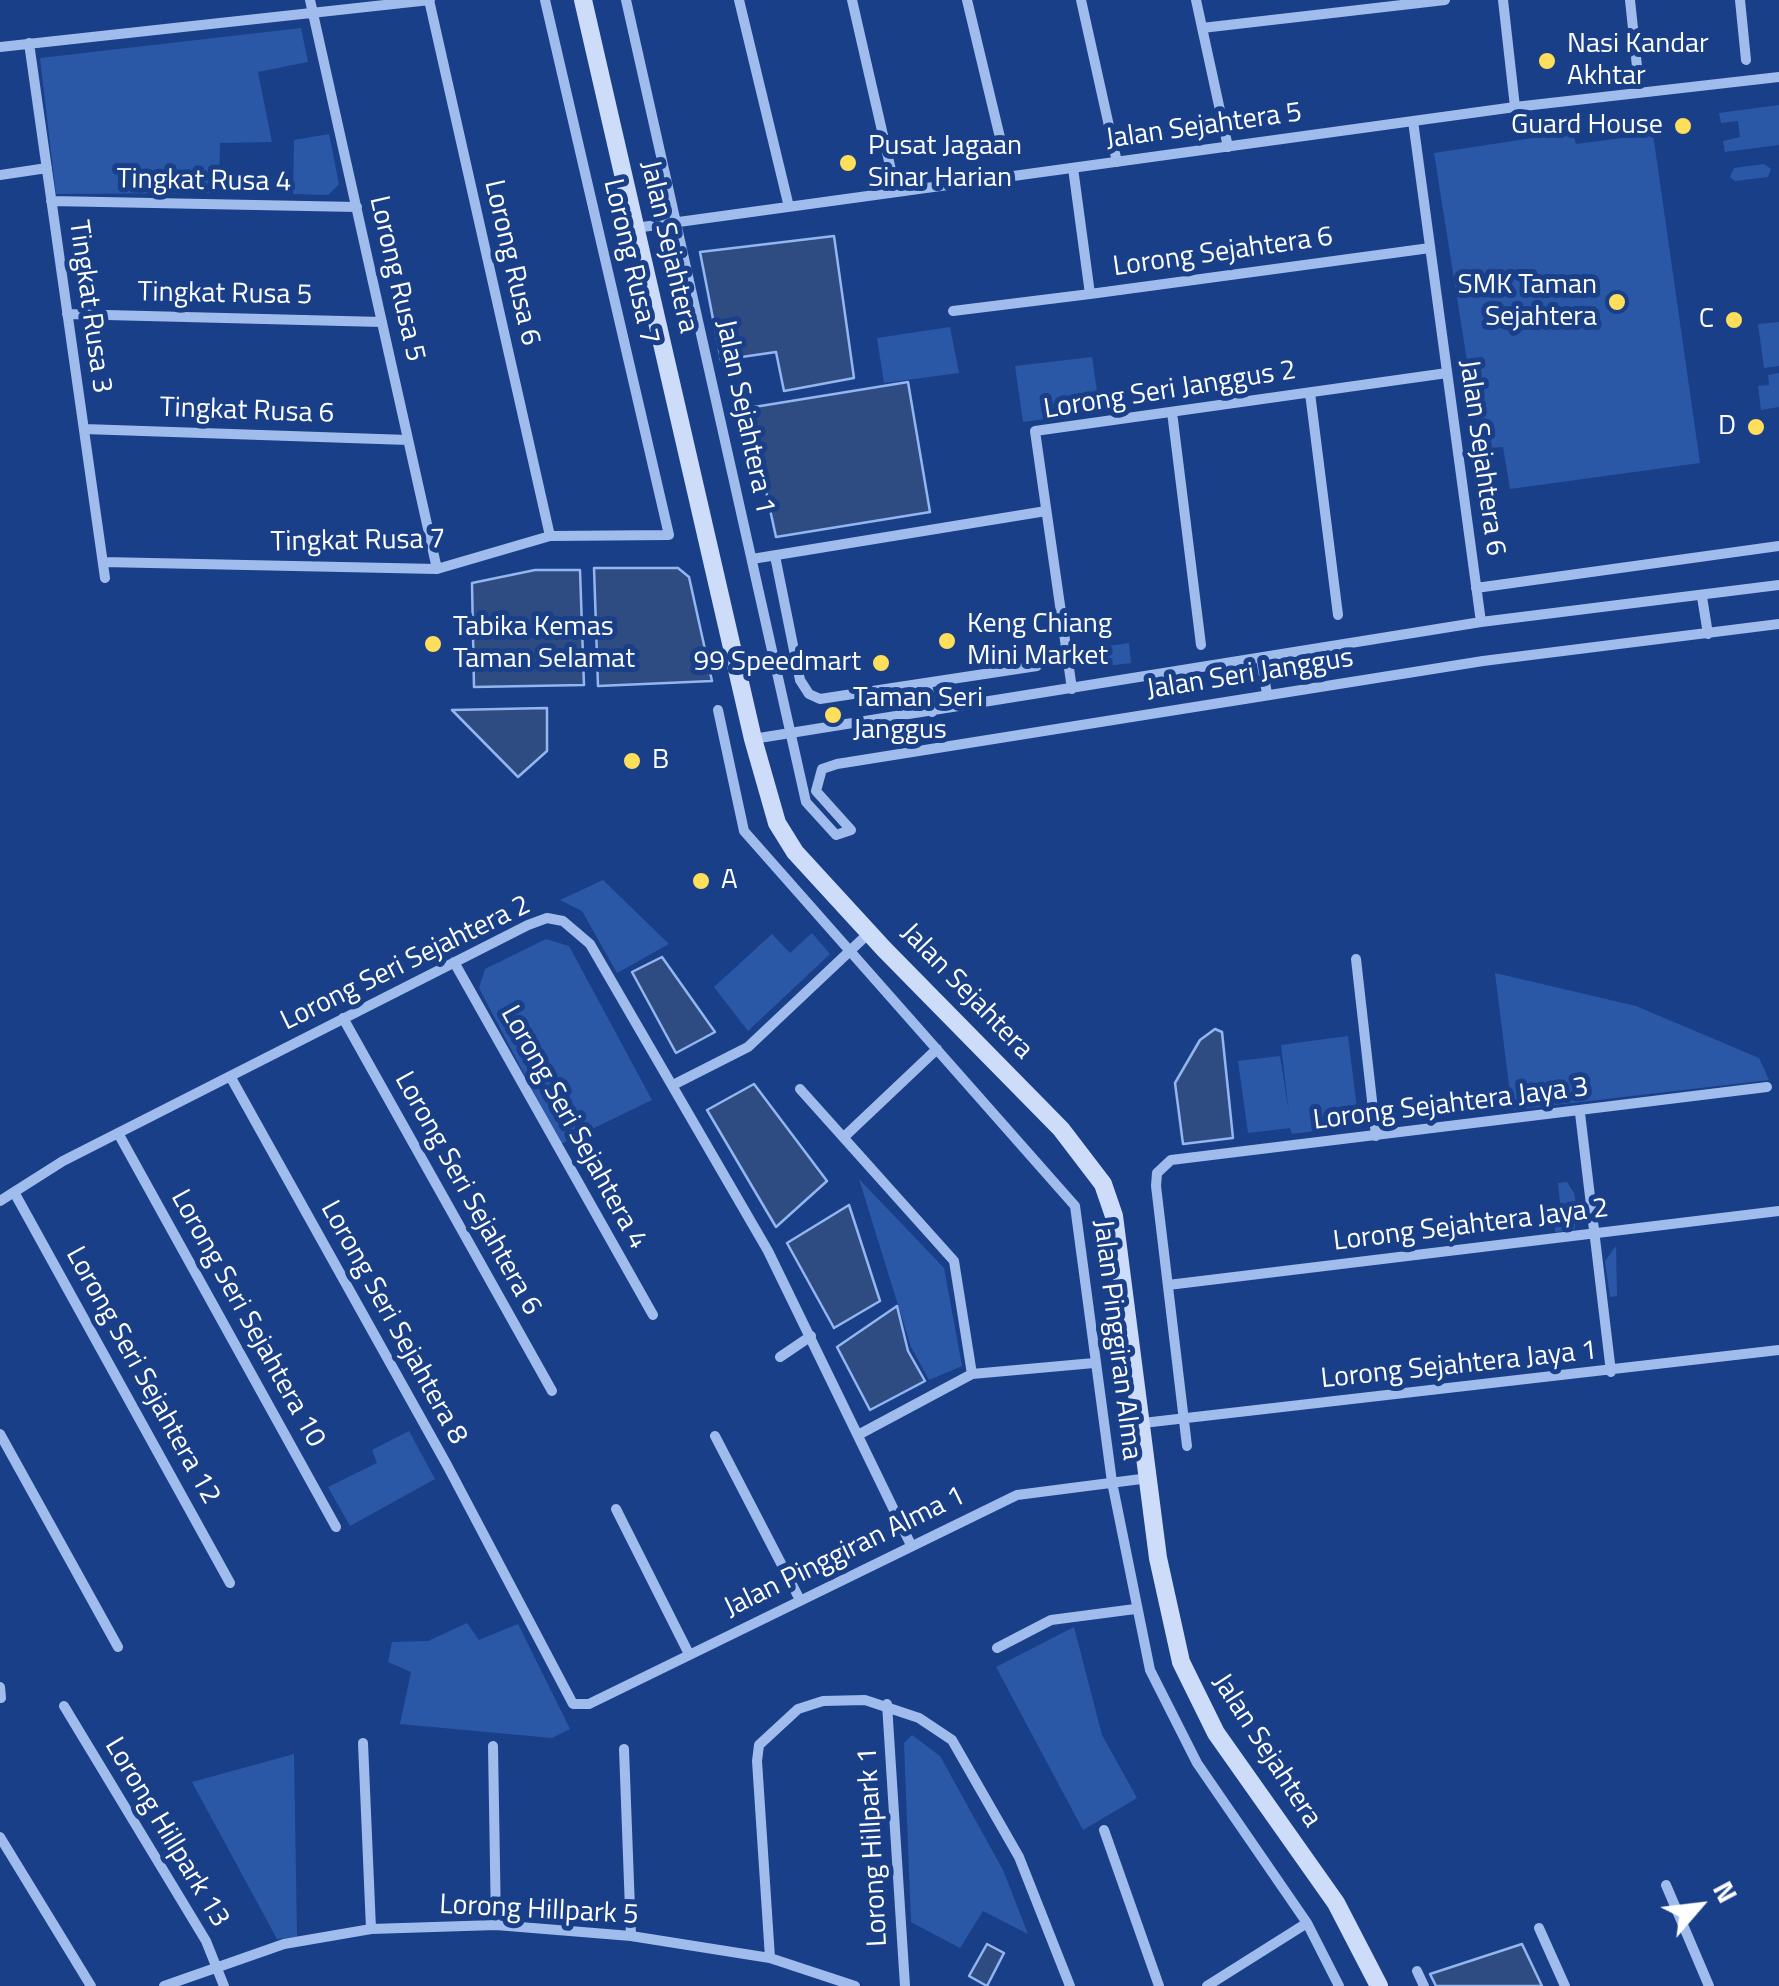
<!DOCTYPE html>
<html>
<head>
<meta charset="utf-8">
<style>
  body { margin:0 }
  #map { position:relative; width:1779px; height:1986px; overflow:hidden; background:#193f88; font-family:"Titillium Web",sans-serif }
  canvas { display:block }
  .north { position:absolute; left:1649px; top:1856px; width:100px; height:100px; -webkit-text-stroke:8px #193f88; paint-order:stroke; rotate:62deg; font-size:28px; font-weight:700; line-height:40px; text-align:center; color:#fff }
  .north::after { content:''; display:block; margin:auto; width:35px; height:45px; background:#fff; clip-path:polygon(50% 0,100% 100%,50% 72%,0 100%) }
</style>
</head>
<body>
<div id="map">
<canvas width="1779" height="1986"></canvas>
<div class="north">N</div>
</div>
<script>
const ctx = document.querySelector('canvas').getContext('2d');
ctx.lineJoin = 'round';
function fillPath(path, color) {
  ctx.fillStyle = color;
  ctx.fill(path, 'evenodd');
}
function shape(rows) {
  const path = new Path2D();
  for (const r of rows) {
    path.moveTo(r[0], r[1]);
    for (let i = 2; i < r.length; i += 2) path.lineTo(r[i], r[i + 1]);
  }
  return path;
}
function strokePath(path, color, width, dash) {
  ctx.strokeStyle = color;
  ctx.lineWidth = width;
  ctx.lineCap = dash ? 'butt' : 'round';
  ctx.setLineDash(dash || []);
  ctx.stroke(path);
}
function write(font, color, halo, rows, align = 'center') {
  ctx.font = font + ' "Titillium Web",sans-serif';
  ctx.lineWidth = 10;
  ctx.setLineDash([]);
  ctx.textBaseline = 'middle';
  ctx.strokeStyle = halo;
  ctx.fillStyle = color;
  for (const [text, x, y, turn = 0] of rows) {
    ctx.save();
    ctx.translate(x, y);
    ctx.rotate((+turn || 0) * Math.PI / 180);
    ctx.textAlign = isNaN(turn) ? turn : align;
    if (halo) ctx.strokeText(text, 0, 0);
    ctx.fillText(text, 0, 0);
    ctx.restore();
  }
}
const green = shape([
  [301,28,308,62,258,72,272,142,220,143,219,193,56,194,40,58],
  [1779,105,1779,145,1725,152,1723,141,1740,137,1738,121,1721,123,1719,113],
  [1572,132,1576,144,1653,134,1700,463,1510,489,1503,447,1481,449,1434,153],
  [329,134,339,184,328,195,293,194,294,140],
  [1764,164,1771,169,1768,177,1735,181,1730,177,1734,168],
  [1779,322,1779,366,1764,368,1758,324],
  [950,327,959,373,884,383,877,338],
  [1092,357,1100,412,1023,422,1015,366],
  [1779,373,1779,407,1761,410,1758,386,1769,385,1768,375],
  [1129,643,1131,663,1083,669,1080,650],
  [603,880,669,944,617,973,582,911,560,900],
  [812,933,830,954,748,1031,714,987,772,934,790,953],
  [546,939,569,946,652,1100,561,1144,479,988,485,969],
  [1495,973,1636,1006,1759,1058,1769,1080,1512,1110],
  [1348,1036,1359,1125,1292,1134,1290,1128,1248,1133,1238,1061,1280,1056,1289,1113,1281,1045],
  [859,1179,944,1268,962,1366,929,1380,911,1347],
  [1567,1182,1574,1193,1578,1216,1574,1230,1555,1232,1555,1214,1561,1212,1558,1183],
  [1616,1246,1617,1296,1610,1297,1605,1261],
  [409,1431,435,1479,350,1526,328,1487,377,1463,372,1450],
  [467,1623,479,1640,518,1624,570,1729,552,1738,400,1724,411,1672,388,1662,392,1642,428,1641],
  [1074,1627,1102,1735,1137,1798,1083,1830,996,1667],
  [912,1735,940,1756,1003,1870,1028,1934,983,1911,960,1948,911,1922,904,1743],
  [294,1754,297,1937,277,1939,192,1782]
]);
const water = shape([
  [834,236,854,378,784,391,776,352,721,360,700,252,834,236],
  [908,382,930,512,776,537,748,408,908,382],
  [594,568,678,568,689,577,712,681,598,686,594,568],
  [535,570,580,570,584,685,474,687,472,583,535,570],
  [547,708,547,751,518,777,452,710,547,708],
  [662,957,715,1032,676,1053,632,972,662,957],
  [1215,1029,1222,1032,1233,1138,1183,1144,1175,1083,1200,1040,1215,1029],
  [754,1084,827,1181,776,1227,707,1110,754,1084],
  [849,1205,880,1301,834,1328,787,1243,849,1205],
  [897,1306,908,1351,925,1381,870,1410,837,1347,897,1306],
  [987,1944,1004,1953,987,1986,969,1976,987,1944],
  [1522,1944,1542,1986,1436,1986,1430,1974,1522,1944]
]);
const minor = shape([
  [310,0,437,569],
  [429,0,550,536],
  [626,0,806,802,836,835,851,830,816,791,822,769,837,764,1483,661,1779,624],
  [739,0,789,207],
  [852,0,891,170],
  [967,0,1003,150],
  [1081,0,1117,162],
  [1196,0,1228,147],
  [1503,0,1515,107],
  [1630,0,1638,76],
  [1740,0,1746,60],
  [1202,28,1445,0],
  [29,43,105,578],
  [0,47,430,0],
  [1413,121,1481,622],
  [1073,168,1090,294,1430,248],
  [0,175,47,168],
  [51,201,357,207],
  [635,228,1515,107,1779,77],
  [953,311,1090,294],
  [67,314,382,322],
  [1310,393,1338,615],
  [1172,412,1201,645],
  [84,429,408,440],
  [775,556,800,680,809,694,820,699,1037,666,1048,652],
  [752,559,1046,511],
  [103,562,437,569,550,536,669,535,545,0],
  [1476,588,1779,546],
  [1702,597,1708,634],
  [1261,658,1267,694],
  [927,683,932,712],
  [1072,689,1035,431,1447,373],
  [718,710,744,831,1075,1206,1112,1482,1150,1670,1197,1763,1307,1923,1339,1986],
  [753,739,1481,622,1779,585],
  [1356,959,1376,1136],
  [454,962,653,1315],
  [343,1018,552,1391],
  [230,1076,447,1465,573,1704,589,1704,1017,1495,1149,1478],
  [673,1085,748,1047,870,932],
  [800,1089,954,1261,972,1374],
  [1580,1113,1611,1372],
  [118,1133,336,1527],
  [844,1137,937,1049],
  [14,1192,230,1583],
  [0,1201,63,1161,528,925,547,918,563,921,590,944,768,1251,911,1545],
  [1168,1285,1779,1211],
  [780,1357,811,1336],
  [1143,1423,1779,1350],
  [0,1434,118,1647],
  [858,1435,972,1374,1094,1363],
  [715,1436,800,1600],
  [1187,1446,1156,1186,1157,1173,1171,1160,1767,1087],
  [616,1509,689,1654],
  [997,1648,1051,1620,1135,1609],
  [0,1687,1,1698],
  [887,1704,905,1986],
  [64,1706,206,1941,224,1986],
  [363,1743,371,1929],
  [493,1746,496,1925],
  [624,1749,631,1936],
  [1104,1830,1159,1986],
  [0,1837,91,1986],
  [1666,1885,1709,1986],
  [1539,1928,1565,1986],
  [770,1958,757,1761,759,1745,798,1709,823,1701,865,1700,919,1718,952,1740,1019,1857,1070,1986],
  [1417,1971,1424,1986],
  [164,1986,284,1944,371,1929,496,1925,631,1936,770,1958,855,1986],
  [1207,1986,1307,1923]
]);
const secondary = shape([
  [583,0,753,739,777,823,795,852,884,949,1061,1129,1103,1184,1114,1216,1158,1558,1181,1662,1216,1733,1336,1903,1379,1986]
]);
const markers = [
  [1547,61,10,"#ffde5c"],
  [1683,126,10,"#ffde5c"],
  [848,163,10,"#ffde5c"],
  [1617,302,10,"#ffde5c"],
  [1734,320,10,"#ffde5c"],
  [1756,427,10,"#ffde5c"],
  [947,641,10,"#ffde5c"],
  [433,644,10,"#ffde5c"],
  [881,663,10,"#ffde5c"],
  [833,715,10,"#ffde5c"],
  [632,761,10,"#ffde5c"],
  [701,881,10,"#ffde5c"]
];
const poiNames = [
  ["Nasi Kandar",1567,45],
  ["Akhtar",1567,77],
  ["Guard House",1663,126,"right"],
  ["Pusat Jagaan",868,147],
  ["Sinar Harian",868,179],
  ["SMK Taman",1597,286,"right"],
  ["Sejahtera",1597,318,"right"],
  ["C",1714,320,"right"],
  ["D",1736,427,"right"],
  ["Keng Chiang",967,625],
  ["Mini Market",967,657],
  ["Tabika Kemas",453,628],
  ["Taman Selamat",453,660],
  ["99 Speedmart",861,663,"right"],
  ["Taman Seri",853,699],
  ["Janggus",853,731],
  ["B",652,761],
  ["A",721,881]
];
const streetNames = [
  ["Jalan Sejahtera 5",1204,127,-8],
  ["Tingkat Rusa 4",204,182,1],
  ["Jalan Sejahtera",668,247,77],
  ["Lorong Sejahtera 6",1223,253,-8],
  ["Lorong Rusa 7",630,262,77],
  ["Lorong Rusa 6",511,263,77],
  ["Lorong Rusa 5",396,279,77],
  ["Tingkat Rusa 5",225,295,1],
  ["Tingkat Rusa 3",89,307,82],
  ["Lorong Seri Janggus 2",1170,391,-9],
  ["Tingkat Rusa 6",247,412,2],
  ["Jalan Sejahtera 1",744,417,78],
  ["Jalan Sejahtera 6",1481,458,82],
  ["Tingkat Rusa 7",358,542,-1],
  ["Jalan Seri Janggus",1250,675,-9],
  ["Lorong Seri Sejahtera 2",406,964,-26],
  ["Jalan Sejahtera",966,992,46],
  ["Lorong Sejahtera Jaya 3",1451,1105,-7],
  ["Lorong Seri Sejahtera 4",573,1128,61],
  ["Lorong Seri Sejahtera 6",467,1194,61],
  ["Lorong Sejahtera Jaya 2",1471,1226,-7],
  ["Lorong Seri Sejahtera 10",247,1319,61],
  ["Lorong Seri Sejahtera 8",393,1323,61],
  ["Jalan Pinggiran Alma",1116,1340,83],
  ["Lorong Sejahtera Jaya 1",1459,1366,-6],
  ["Lorong Seri Sejahtera 12",142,1376,61],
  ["Jalan Pinggiran Alma 1",845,1553,-26],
  ["Jalan Sejahtera",1266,1751,57],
  ["Lorong Hillpark 13",166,1833,59],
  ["Lorong Hillpark 1",874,1847,-93],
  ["Lorong Hillpark 5",539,1911,3]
];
fillPath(green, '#2b58a6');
fillPath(water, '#2f4c82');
strokePath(water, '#93b6ef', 2.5);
strokePath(minor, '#a0bced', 10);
strokePath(secondary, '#cddcf9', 18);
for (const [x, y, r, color] of markers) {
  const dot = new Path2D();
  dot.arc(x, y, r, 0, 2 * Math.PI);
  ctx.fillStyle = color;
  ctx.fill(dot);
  strokePath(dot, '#193f88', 4);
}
write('28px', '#fff', '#193f88', poiNames, 'left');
write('28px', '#fff', '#193f88', streetNames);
</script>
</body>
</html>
